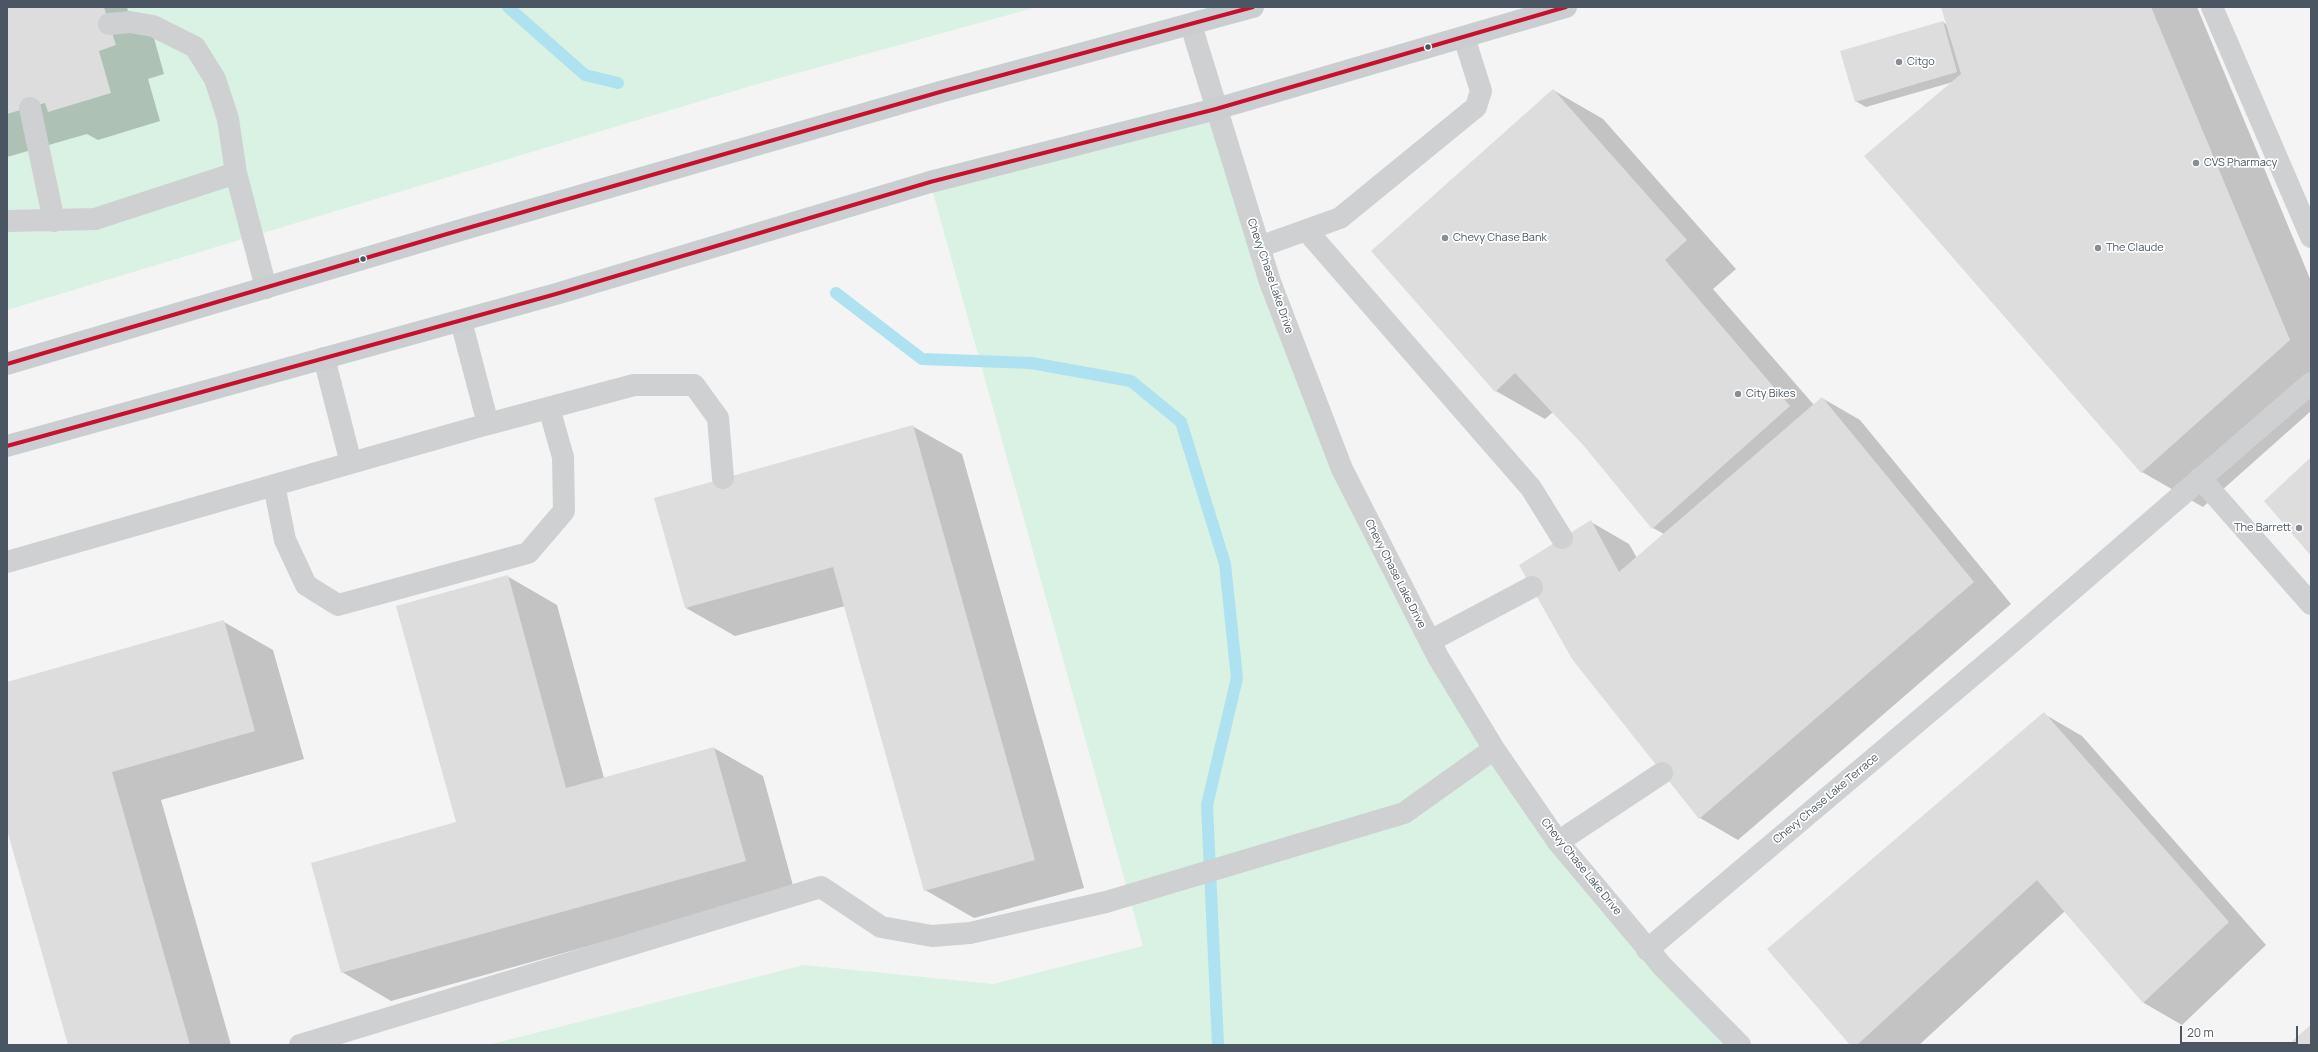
<!DOCTYPE html>
<html>
<head>
<meta charset="utf-8">
<style>
  body { margin:0 }
  #map { position:relative; width:2318px; height:1052px; overflow:hidden; background:#f4f4f4; font-family:Manrope,sans-serif }
  canvas { display:block }
  .frame { position:absolute; inset:0; border:8px solid #4a5661; pointer-events:none }
  .scale { position:absolute; left:2180px; top:1026px; width:118px; height:18px; box-sizing:border-box; border:2px solid #4a5661; border-top:0; padding-left:5px; font-size:12px; line-height:14px; white-space:nowrap; color:#4a5661; -webkit-text-stroke:3px #fff; paint-order:stroke }
</style>
</head>
<body>
<div id="map">
<canvas width="2318" height="1052"></canvas>
<div class="frame"></div>
<div class="scale">20 m</div>
</div>
<script>
const ctx = document.querySelector('canvas').getContext('2d');
ctx.lineJoin = 'round';
function fillPath(path, color) {
  ctx.fillStyle = color;
  ctx.fill(path, 'evenodd');
}
function shape(rows) {
  const path = new Path2D();
  for (const r of rows) {
    path.moveTo(r[0], r[1]);
    for (let i = 2; i < r.length; i += 2) path.lineTo(r[i], r[i + 1]);
  }
  return path;
}
function strokePath(path, color, width, dash) {
  ctx.strokeStyle = color;
  ctx.lineWidth = width;
  ctx.lineCap = dash ? 'butt' : 'round';
  ctx.setLineDash(dash || []);
  ctx.stroke(path);
}
function write(font, color, halo, rows, align = 'center') {
  ctx.font = font + ' Manrope,sans-serif';
  ctx.lineWidth = 3.5;
  ctx.setLineDash([]);
  ctx.textBaseline = 'middle';
  ctx.strokeStyle = halo;
  ctx.fillStyle = color;
  for (const [text, x, y, turn = 0] of rows) {
    ctx.save();
    ctx.translate(x, y);
    ctx.rotate((+turn || 0) * Math.PI / 180);
    ctx.textAlign = isNaN(turn) ? turn : align;
    if (halo) ctx.strokeText(text, 0, 0);
    ctx.fillText(text, 0, 0);
    ctx.restore();
  }
}
const green = shape([
  [7,7,1037,7,754,85,7,310],
  [1216,109,1342,469,1494,749,1740,1045,488,1045,804,965,993,984,1143,946,930,182]
]);
const shadow = shape([
  [7,7,127,7,130,19,152,31,164,74,148,79,160,121,98,140,87,134,7,157],
  [1942,7,2197,7,2311,281,2311,411,2203,507,2142,472,1953,82,1866,107,1855,101,1943,22,1947,25],
  [1553,90,1603,119,1736,269,1713,289,1814,405,1822,398,1860,420,2011,604,1738,840,1700,818,1591,522,1629,544,1637,558,1664,534,1653,528,1584,445,1553,412,1545,419,1496,391],
  [912,426,962,454,1084,888,974,918,925,890,845,606,735,636,686,608],
  [507,576,557,605,604,778,714,748,763,776,794,889,391,1001,342,972,457,823],
  [224,622,273,650,304,759,161,800,231,1045,69,1045,7,826,7,683],
  [2044,714,2082,736,2266,945,2182,1025,2144,1003,2065,911,1919,1045,1851,1045]
]);
const stream = shape([
  [508,7,585,75,618,83],
  [836,293,922,359,1031,363,1131,381,1181,422,1225,564,1237,678,1207,805,1218,1045]
]);
const building = shape([
  [7,7,104,7,116,45,99,51,111,93,48,112,45,103,7,114],
  [1941,7,2151,7,2290,340,2141,473,1864,156,1961,74],
  [1943,21,1957,72,1855,102,1840,51],
  [1553,89,1687,240,1665,260,1790,406,1652,529,1584,446,1515,373,1495,392,1371,251],
  [1822,397,1974,582,1699,819,1572,659,1519,565,1591,520,1619,572],
  [913,425,1035,860,924,891,833,567,685,608,654,498],
  [2311,457,2311,556,2264,501],
  [508,575,566,788,714,747,746,861,341,973,311,863,456,822,396,606],
  [224,620,255,731,112,772,190,1045,68,1045,7,830,7,682],
  [2044,712,2229,922,2143,1003,2037,880,1857,1045,1850,1045,1767,949],
  [2311,1025,2311,1045,2288,1045,2307,1028]
]);
const minor = shape([
  [2212,7,2311,237],
  [109,24,130,22,153,26,195,47,215,79,228,119,236,173],
  [1191,25,1270,282,1342,469,1438,657,1494,749,1558,842,1663,967,1740,1045],
  [30,108,54,221],
  [7,221,95,219,236,173,266,288],
  [1307,231,1531,488,1562,538],
  [1259,247,1340,218,1476,107,1481,91,1464,37],
  [324,358,351,463,488,424,461,321],
  [488,424,634,385,694,385,718,418,723,478],
  [2200,478,2311,604],
  [274,485,285,540,306,585,338,605,528,553,564,511,563,457,549,408],
  [7,562,351,463],
  [1430,641,1532,587],
  [1558,842,1662,773],
  [1647,950,2005,648,2311,383],
  [300,1045,821,887,881,927,932,936,970,933,1106,902,1404,813,1494,749]
]);
const major = shape([
  [7,364,447,234,940,92,1253,7],
  [7,446,556,294,930,182,1216,109,1566,7]
]);
const bus1 = shape([
  [7,364,447,234,940,92,1253,7],
  [7,446,556,294,930,182,1216,109,1566,7]
]);
const markers = [
  [1428,47,3.5,"#4a5661"],
  [1899,62,4,"#868d94"],
  [2196,163,4,"#868d94"],
  [1445,238,4,"#868d94"],
  [2098,248,4,"#868d94"],
  [363,259,3.5,"#4a5661"],
  [1738,394,4,"#868d94"],
  [2299,528,4,"#868d94"]
];
const poiNames = [
  ["Citgo",1907,62],
  ["CVS Pharmacy",2204,163],
  ["Chevy Chase Bank",1453,238],
  ["The Claude",2106,248],
  ["City Bikes",1746,394],
  ["The Barrett",2291,528,"right"]
];
const streetNames = [
  ["Chevy Chase Lake Drive",1270,276,71],
  ["Chevy Chase Lake Drive",1395,574,63],
  ["Chevy Chase Lake Terrace",1826,799,-40],
  ["Chevy Chase Lake Drive",1581,867,51]
];
fillPath(green, '#d9f2e3');
fillPath(shadow, '#0003');
strokePath(stream, '#aee2f0', 12);
fillPath(building, '#ddddde');
strokePath(minor, '#ced0d2', 22);
strokePath(major, '#caced1', 22);
strokePath(bus1, '#c8102e', 4);
for (const [x, y, r, color] of markers) {
  const dot = new Path2D();
  dot.arc(x, y, r, 0, 2 * Math.PI);
  ctx.fillStyle = color;
  ctx.fill(dot);
  strokePath(dot, '#fff', 1.5);
}
write('11px', '#4a5661', '#fff', poiNames, 'left');
write('11px', '#4a5661', '#fff', streetNames);
</script>
</body>
</html>
